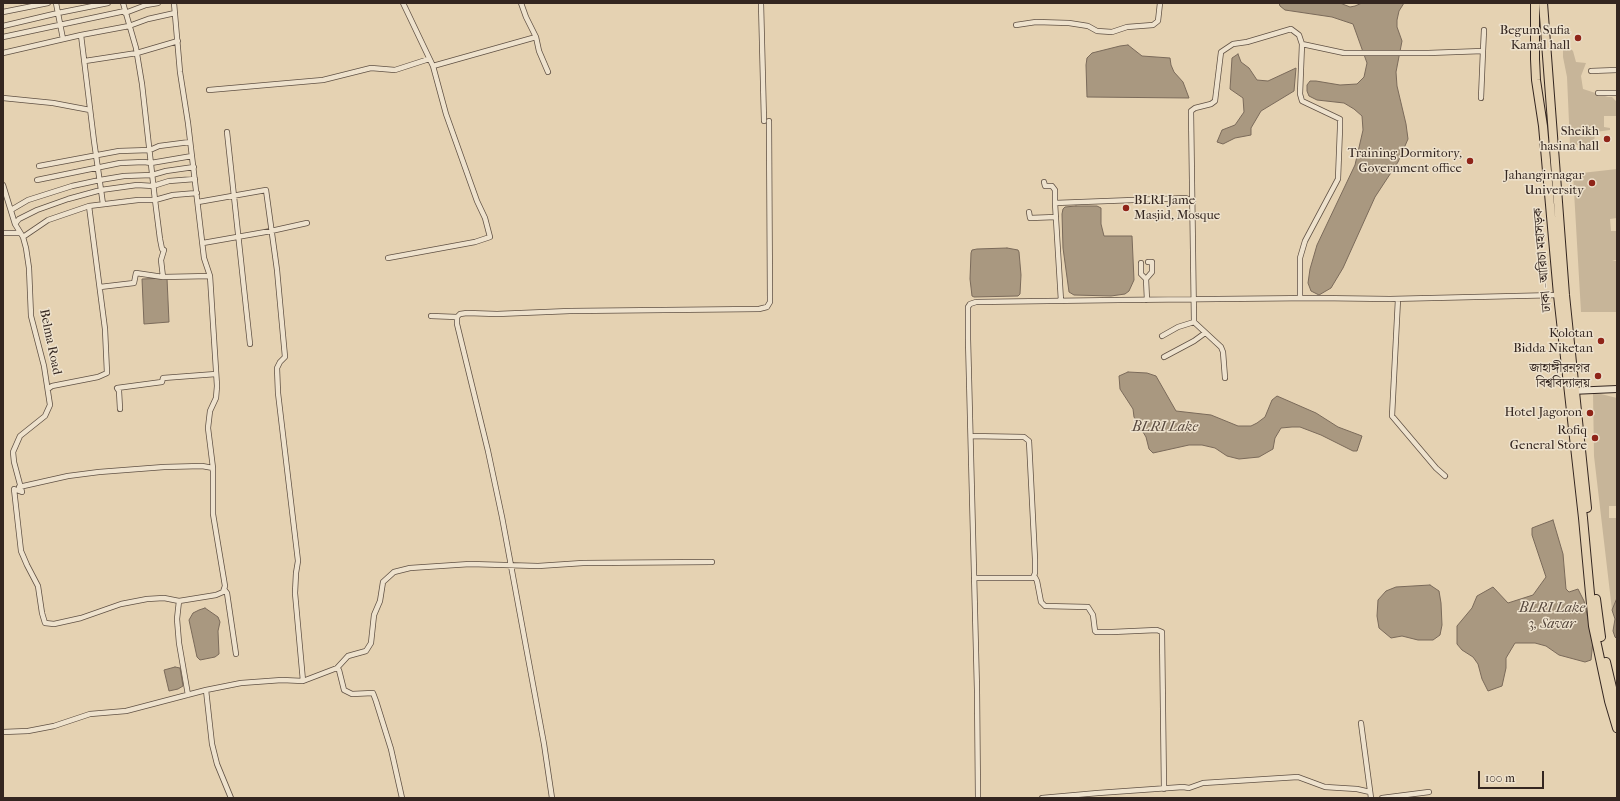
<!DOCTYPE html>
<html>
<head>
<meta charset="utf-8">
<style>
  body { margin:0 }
  #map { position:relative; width:1620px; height:801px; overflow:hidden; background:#e5d2b2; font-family:"IM FELL French Canon",serif }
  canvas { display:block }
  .frame { position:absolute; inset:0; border:4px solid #342620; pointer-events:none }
  .scale { position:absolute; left:1478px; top:771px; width:66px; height:18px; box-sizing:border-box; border:2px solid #342620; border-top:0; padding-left:5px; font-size:12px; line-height:14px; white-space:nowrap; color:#342620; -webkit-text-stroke:3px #eee2cd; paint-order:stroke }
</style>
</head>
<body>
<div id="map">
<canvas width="1620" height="801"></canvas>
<div class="frame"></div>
<div class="scale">100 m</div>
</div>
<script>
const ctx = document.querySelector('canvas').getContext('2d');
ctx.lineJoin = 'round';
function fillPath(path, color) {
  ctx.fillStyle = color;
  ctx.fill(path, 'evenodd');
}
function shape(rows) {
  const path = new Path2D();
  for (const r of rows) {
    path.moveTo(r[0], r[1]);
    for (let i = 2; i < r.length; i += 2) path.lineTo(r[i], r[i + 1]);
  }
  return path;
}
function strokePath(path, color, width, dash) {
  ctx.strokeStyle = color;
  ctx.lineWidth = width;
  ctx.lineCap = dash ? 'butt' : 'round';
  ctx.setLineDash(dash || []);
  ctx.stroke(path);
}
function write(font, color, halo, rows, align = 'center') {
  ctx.font = font + ' "IM FELL French Canon","Noto Serif Bengali",serif';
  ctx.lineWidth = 3;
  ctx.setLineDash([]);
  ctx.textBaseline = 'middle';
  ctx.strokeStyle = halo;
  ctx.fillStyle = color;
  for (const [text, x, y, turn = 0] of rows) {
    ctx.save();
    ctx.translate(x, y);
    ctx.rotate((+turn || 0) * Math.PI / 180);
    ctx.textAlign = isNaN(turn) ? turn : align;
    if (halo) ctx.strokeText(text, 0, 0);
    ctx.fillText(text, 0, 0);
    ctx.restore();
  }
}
const green = shape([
  [1563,44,1567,45,1573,51,1576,62,1586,63,1581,76,1583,89,1608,97,1612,97,1617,102,1617,116,1604,116,1604,127,1610,128,1610,130,1595,132,1594,144,1570,145,1567,77,1563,57],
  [1617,169,1617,218,1610,219,1611,231,1617,231,1617,260,1612,260,1616,261,1617,312,1581,312,1573,174],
  [1593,392,1617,398,1617,506,1609,506,1609,518,1617,518,1617,598,1612,610,1594,456]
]);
const water = shape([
  [1279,3,1340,3,1350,7,1355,6,1362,3,1404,3,1399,11,1397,20,1397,27,1402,41,1396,72,1397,86,1406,124,1408,139,1398,162,1375,197,1343,268,1331,288,1319,295,1311,291,1308,283,1310,269,1317,245,1355,165,1363,130,1362,116,1354,109,1344,103,1317,100,1309,96,1307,91,1307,85,1310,81,1316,81,1340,85,1357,84,1364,77,1367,63,1353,24,1332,17,1285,10,1280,6,1279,3],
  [1128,45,1142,56,1170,58,1171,65,1174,72,1183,82,1189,98,1087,97,1086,65,1087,58,1092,53,1120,46,1128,45],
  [1238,54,1241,62,1249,68,1257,80,1268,81,1296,68,1294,91,1261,111,1251,128,1251,135,1235,138,1223,144,1217,142,1222,130,1235,125,1244,112,1243,98,1230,89,1232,58,1238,54],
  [1076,206,1097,206,1101,208,1101,224,1104,236,1132,236,1134,280,1129,291,1125,294,1111,296,1074,295,1069,292,1063,248,1062,214,1063,209,1065,207,1076,206],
  [1007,248,1018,250,1019,252,1021,275,1020,294,1018,296,974,297,972,296,970,279,971,253,972,250,977,249,1007,248],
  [167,278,169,322,144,324,142,279,167,278],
  [1128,372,1147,373,1156,376,1176,411,1211,415,1238,426,1251,426,1257,423,1265,417,1272,400,1277,396,1316,413,1338,427,1362,436,1357,451,1353,451,1321,435,1300,427,1292,427,1281,428,1275,438,1273,449,1259,457,1239,459,1227,456,1215,448,1202,445,1189,445,1153,453,1149,449,1146,437,1134,417,1133,409,1120,389,1119,376,1128,372],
  [1553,520,1563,554,1566,589,1569,592,1578,589,1584,601,1593,641,1591,660,1585,662,1559,655,1546,646,1535,643,1515,643,1506,658,1506,668,1502,686,1488,691,1482,679,1478,664,1473,657,1462,650,1457,644,1457,626,1472,608,1477,596,1493,587,1508,603,1533,595,1546,577,1532,535,1532,528,1553,520],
  [1430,585,1439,591,1441,603,1442,625,1440,635,1433,640,1418,640,1402,636,1391,638,1379,628,1377,616,1378,600,1386,591,1396,587,1430,585],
  [1617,598,1617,639,1615,637,1613,631,1615,619,1612,610,1617,598],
  [205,608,218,617,220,622,218,631,219,654,215,657,200,660,197,657,189,620,193,613,199,610,205,608],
  [175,667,180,668,183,686,178,689,169,691,164,670,175,667]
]);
const street = shape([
  [56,3,63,39],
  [123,3,136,48,142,84,155,200,160,239,162,249,164,250,161,260,163,277,210,276],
  [403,3,433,66,536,37],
  [521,3,526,17,536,37,539,51,548,72],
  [761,3,764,121],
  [3,12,48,3],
  [125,13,146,5,158,3],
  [1016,25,1036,22,1069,23,1088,26,1097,31,1112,32,1127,27,1153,25,1158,21,1160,3],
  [3,26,58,13,108,3],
  [81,35,94,141,103,204],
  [3,37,125,11],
  [1483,51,1484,30],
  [3,53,81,35,129,26,148,19,175,13],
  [85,61,137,53,178,41],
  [1591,71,1617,70],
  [209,90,323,80,371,68,395,70,429,59],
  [1598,93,1617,93],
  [3,98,53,103,90,110],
  [227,132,250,344],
  [39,166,119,151,150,150,159,146,190,142],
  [37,180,120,163,144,162,151,163,192,156],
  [1044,182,1045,186,1052,186,1055,190,1055,203,1061,301],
  [3,185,15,224,23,237,26,248,29,268,31,316,44,366,50,405,45,416,20,436,13,452,14,462,22,492],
  [198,202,266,190,277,270,285,357,280,362,277,368,278,393,298,561,296,573,295,593,303,681],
  [1055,203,1186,198,1193,202],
  [11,210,28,200,72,186,100,180,124,176,152,175,166,171,194,167],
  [1029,212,1030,218,1056,217],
  [15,224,19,219,37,210,68,199,101,190,137,185,153,186,169,181,195,179],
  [3,233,20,233],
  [23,237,48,220,89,206,138,200,155,200,173,195,197,193],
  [203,243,271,231,307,223],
  [388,258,475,242,490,237,485,218,477,201,446,114,433,66],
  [1141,263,1141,274,1146,279,1147,300],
  [1146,279,1152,272,1152,262,1148,262],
  [100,287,134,283,136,273,163,277],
  [1300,298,1300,258,1305,241,1338,179,1340,128,1340,119,1302,101,1300,94,1302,44],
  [1398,299,1392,416,1436,468,1445,476],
  [431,316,457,317],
  [1162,336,1178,327,1194,322],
  [1164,357,1194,341,1205,333],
  [1225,378,1223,352,1221,347,1194,322,1191,111,1195,108,1211,104,1215,101,1221,52,1233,44,1247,42,1291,29,1299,35,1302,44,1344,53,1428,53,1483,51,1481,98],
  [48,389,52,386,98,377,107,373,105,329,89,206],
  [120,409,119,391,117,388,162,382,163,378,216,374],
  [971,436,1024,437,1029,441,1035,559,1035,573,1033,578,974,578],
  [19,487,68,476,99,472,164,467,202,466,213,468],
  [22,492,14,489,21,551,27,565,38,586,42,613,45,623,54,624,81,618,121,604,147,599,164,598,179,601,216,595,223,592,225,586,213,514,213,468,208,428,210,411,216,398,217,386,210,276,204,258,188,123,180,72,174,3],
  [1035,577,1037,581,1041,602,1045,606,1088,607,1093,615,1095,631,1096,632,1112,632,1157,630,1162,632,1164,789],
  [224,589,227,593,236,654],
  [179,601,177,619,179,643,188,695],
  [337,668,348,656,366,651,371,643,374,615,380,601,383,582,394,572,410,568,470,564,538,566,583,563,712,562],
  [206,690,212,744,217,764,231,798],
  [1361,723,1371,798],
  [3,732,28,731,54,726,90,714,126,711,206,690,241,683,282,680,303,681,337,668,339,670,344,690,352,694,373,693,376,701,391,749,402,798],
  [552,798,544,744,502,517,488,451,457,324,457,317,460,314,467,313,497,314,570,311,759,309,767,307,770,302,769,121],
  [978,798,977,690,968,339,968,307,970,304,976,302,1119,300,1316,298,1390,299,1558,295],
  [1042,798,1098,793,1183,787,1189,788,1203,783,1298,777,1325,787,1357,789,1370,792],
  [1382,798,1429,792]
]);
const secondary = shape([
  [1571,391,1617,389]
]);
const highway = shape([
  [1535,3,1535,59,1536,80,1543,126,1558,295,1583,518,1593,626,1609,701,1617,728],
  [1543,3,1565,295,1587,508],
  [1596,599,1601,637],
  [1606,662,1617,709]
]);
const streetBridge = shape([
  [1564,369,1578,369]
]);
const markers = [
  [1578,38,4,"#8f2418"],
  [1607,139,4,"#8f2418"],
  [1470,161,4,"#8f2418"],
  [1592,183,4,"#8f2418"],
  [1126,208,4,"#8f2418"],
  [1601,341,4,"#8f2418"],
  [1598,376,4,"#8f2418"],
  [1590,413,4,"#8f2418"],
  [1595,438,4,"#8f2418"]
];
const poiNames = [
  ["Begum Sufia",1570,31],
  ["Kamal hall",1570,46],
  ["Sheikh",1599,132],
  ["hasina hall",1599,147],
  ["Training Dormitory,",1462,154],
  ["Government office",1462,169],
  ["Jahangirnagar",1584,176],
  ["University",1584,191],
  ["BLRI Jame",1134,201,"left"],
  ["Masjid, Mosque",1134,216,"left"],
  ["Kolotan",1593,334],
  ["Bidda Niketan",1593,349],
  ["জাহাঙ্গীরনগর",1590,369],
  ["বিশ্ববিদ্যালয়",1590,384],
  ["Hotel Jagoron",1582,413],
  ["Rofiq",1587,431],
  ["General Store",1587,446]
];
const streetNames = [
  ["ঢাকা - আরিচা মহাসড়ক",1543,260,-95],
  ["Belma Road",50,342,78]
];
const waterNames = [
  ["BLRI Lake",1165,428],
  ["BLRI Lake",1552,609],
  ["3, Savar",1552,625]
];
fillPath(green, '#c7b599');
fillPath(water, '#a99880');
strokePath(water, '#7a6a5a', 1);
strokePath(street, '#605144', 6);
strokePath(secondary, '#342620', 8);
strokePath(highway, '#342620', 10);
strokePath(street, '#eee2cd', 4.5);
strokePath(secondary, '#eee2cd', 6);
strokePath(highway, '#e5d2b2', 8);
strokePath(streetBridge, '#605144', 6, []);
strokePath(streetBridge, '#eee2cd', 4.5);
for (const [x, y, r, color] of markers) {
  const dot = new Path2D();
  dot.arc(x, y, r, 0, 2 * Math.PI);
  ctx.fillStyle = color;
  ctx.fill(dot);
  strokePath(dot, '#eee2cd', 1.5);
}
write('13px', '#342620', '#eee2cd', poiNames, 'right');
write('13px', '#342620', '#eee2cd', streetNames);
write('italic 14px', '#57483d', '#eee2cd', waterNames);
</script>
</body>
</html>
